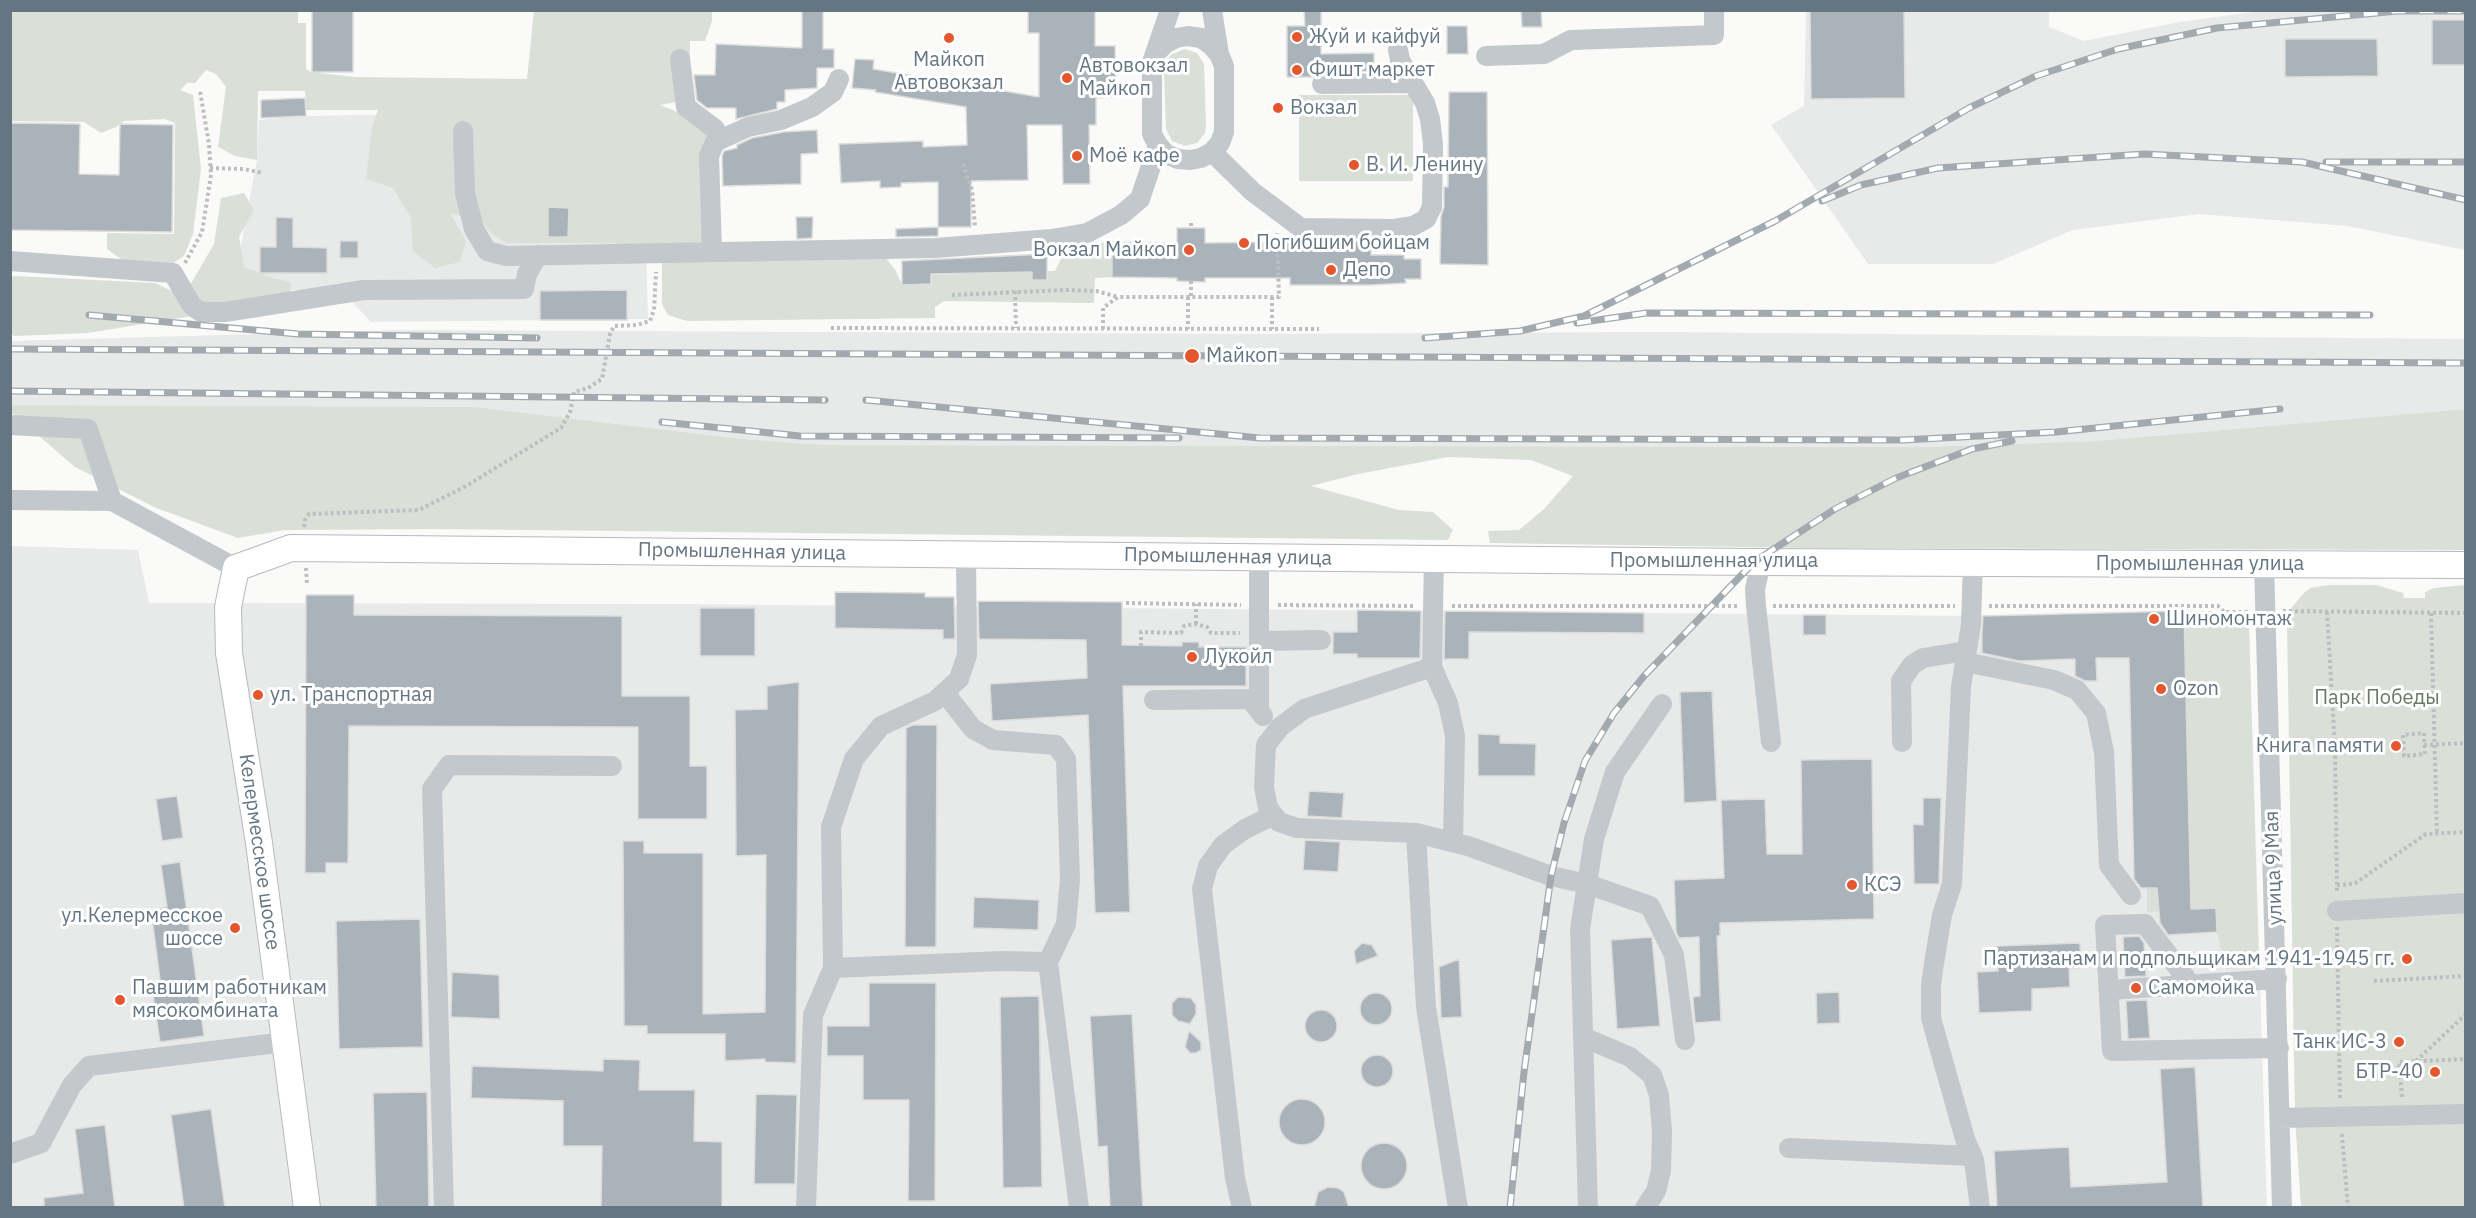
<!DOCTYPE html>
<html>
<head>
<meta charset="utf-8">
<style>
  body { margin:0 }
  #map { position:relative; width:2476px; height:1218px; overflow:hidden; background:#fafaf8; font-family:"IBM Plex Sans",sans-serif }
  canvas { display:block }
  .frame { position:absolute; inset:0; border:12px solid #657683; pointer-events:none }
</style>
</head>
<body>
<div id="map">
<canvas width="2476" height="1218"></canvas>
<div class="frame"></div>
</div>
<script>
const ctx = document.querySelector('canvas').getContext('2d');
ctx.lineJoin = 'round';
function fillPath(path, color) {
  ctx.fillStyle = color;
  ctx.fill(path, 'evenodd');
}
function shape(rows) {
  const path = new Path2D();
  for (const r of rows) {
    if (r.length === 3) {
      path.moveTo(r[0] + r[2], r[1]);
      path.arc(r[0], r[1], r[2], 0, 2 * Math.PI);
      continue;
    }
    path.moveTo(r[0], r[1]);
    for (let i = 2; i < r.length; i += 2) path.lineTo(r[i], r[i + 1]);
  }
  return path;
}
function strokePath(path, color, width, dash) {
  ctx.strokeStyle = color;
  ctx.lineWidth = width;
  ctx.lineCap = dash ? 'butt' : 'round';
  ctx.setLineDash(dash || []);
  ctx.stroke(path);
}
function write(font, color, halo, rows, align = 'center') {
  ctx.font = font + ' "IBM Plex Sans",sans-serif';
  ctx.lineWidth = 6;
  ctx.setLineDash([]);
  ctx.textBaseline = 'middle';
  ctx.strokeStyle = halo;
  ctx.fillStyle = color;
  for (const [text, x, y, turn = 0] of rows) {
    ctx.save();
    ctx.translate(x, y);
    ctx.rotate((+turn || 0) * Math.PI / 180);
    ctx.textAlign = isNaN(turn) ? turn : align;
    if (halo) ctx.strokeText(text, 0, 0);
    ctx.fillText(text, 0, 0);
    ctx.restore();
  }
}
const built = shape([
  [1806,11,2049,11,2049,27,2084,41,2179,22,2261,11,2465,11,2465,250,2348,226,2199,214,2073,230,1993,264,1868,264,1771,125,1804,106],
  [604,111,646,245,648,319,371,322,341,290,256,290,237,267,257,160,259,120,306,116],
  [399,330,1240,334,1659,332,2465,339,2466,409,2096,441,1923,447,824,445,742,439,476,407,11,405,10,341],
  [11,546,138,550,149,603,668,604,1981,616,2215,611,2226,621,2249,626,2267,1207,11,1208]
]);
const green = shape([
  [635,10,636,12,712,11,712,21,705,41,690,41,690,60,686,60,687,100,660,105,685,115,710,130,705,175,700,191,708,208,707,231,701,246,654,248,612,243,506,243,490,232,481,221,450,213,466,241,460,262,435,268,413,251,411,218,393,188,366,179,372,127,378,110,306,110,305,91,258,91,257,160,235,156,218,147,226,87,216,74,206,70,195,83,187,83,180,90,193,95,201,169,193,234,184,256,167,267,128,264,107,249,107,233,174,234,175,123,164,119,124,121,116,127,101,133,84,122,11,121,11,11,298,11,298,23,306,23,306,69,311,72,355,77,527,79,534,11],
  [1185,49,1197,53,1204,64,1206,126,1205,133,1197,143,1185,146,1172,141,1166,129,1164,72,1167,59,1172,54],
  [1299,95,1413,95,1413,181,1299,181],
  [244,193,254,210,239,237,244,267,273,278,291,282,290,298,204,310,189,287,214,244,221,198],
  [1112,242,1112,277,1095,278,1094,303,944,301,935,307,935,318,687,321,668,315,662,304,662,257,882,253,896,271,902,285,932,285,932,275,1031,272,1032,280,1048,280,1048,271,1055,271,1068,245],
  [15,276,155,283,176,293,192,316,88,333,14,336,11,334,11,277],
  [11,405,476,407,742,439,824,445,1923,447,2096,441,2465,409,2465,550,1808,548,1490,543,1488,531,1519,530,1544,509,1573,476,1531,460,1448,457,1358,474,1311,486,1399,510,1433,512,1453,530,1448,540,435,529,285,530,238,538,154,507,75,467,11,412],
  [2328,585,2376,585,2403,593,2404,598,2425,598,2425,592,2434,588,2465,585,2465,1207,2301,1207,2295,1117,2287,621,2292,607,2305,592,2310,588],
  [2184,611,2215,611,2226,621,2249,626,2259,966,2226,969,2217,932,2216,908,2147,912,2147,888,2191,886]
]);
const building = shape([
  [312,10,353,10,353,72,312,72,312,10],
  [802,10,823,10,823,49,834,49,834,68,817,68,817,88,785,90,785,102,777,102,777,109,736,119,736,108,707,108,697,100,694,75,715,75,716,44,802,48,802,10],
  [1028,10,1095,10,1095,46,1115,46,1116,97,1096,98,1096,125,1089,125,1090,184,1063,184,1062,125,1027,125,1028,180,971,181,971,227,938,227,938,182,901,183,901,187,880,188,880,181,841,183,839,144,923,141,923,147,967,145,966,107,875,92,876,90,852,88,855,59,874,60,873,69,1039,97,1039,33,1028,33,1028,10],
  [1304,10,1321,10,1321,54,1374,53,1374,71,1322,72,1313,77,1287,77,1287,26,1305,26,1304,10],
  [1521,10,1541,10,1542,27,1522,27,1521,10],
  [1810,10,1904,10,1905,98,1811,99,1810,10],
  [2432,20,2466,20,2466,65,2432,65,2432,20],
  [1447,26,1467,26,1468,54,1447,54,1447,26],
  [2285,39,2377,39,2378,76,2285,77,2285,39],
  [1449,92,1487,92,1488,265,1440,264,1441,216,1444,207,1444,187,1448,187,1449,92],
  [305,98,306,116,261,118,261,100,305,98],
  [10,123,80,124,79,174,119,175,120,124,173,125,172,232,10,230,10,123],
  [817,130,818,153,801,154,801,184,723,186,722,156,724,151,737,148,737,145,752,138,784,132,817,130],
  [548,207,569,208,568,237,548,237,548,207],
  [276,217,293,218,293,247,327,248,327,273,260,273,260,247,276,247,276,217],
  [796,217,813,217,812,238,797,239,796,217],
  [938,227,938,236,896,237,896,229,938,227],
  [1177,228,1205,228,1205,243,1371,241,1371,255,1404,255,1404,259,1421,259,1421,279,1405,279,1406,283,1371,285,1290,285,1290,278,1205,278,1205,282,1177,281,1177,278,1112,277,1112,242,1177,243,1177,228],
  [340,241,358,241,358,258,340,258,340,241],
  [1047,254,1047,280,1032,280,1032,272,931,274,931,284,902,285,902,261,1047,254],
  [627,290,627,320,540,320,540,291,627,290],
  [835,592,925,593,925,597,954,597,955,639,943,639,943,630,835,628,835,592],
  [306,595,354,595,354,615,622,616,622,696,690,696,690,766,707,766,707,819,638,819,638,727,349,726,348,863,326,863,326,873,305,873,306,595],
  [978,601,1122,602,1122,645,1182,646,1182,642,1199,642,1199,647,1246,647,1246,686,1123,686,1130,912,1095,913,1088,715,992,721,990,684,1087,678,1086,640,979,639,978,601],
  [700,608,755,608,755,656,700,656,700,608],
  [1357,610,1421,611,1420,658,1357,658,1357,654,1333,654,1333,632,1357,632,1357,610],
  [1445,611,1644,613,1644,633,1469,632,1469,659,1444,659,1445,611],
  [2184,611,2191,909,2216,908,2217,932,2168,935,2160,923,2157,888,2141,888,2134,879,2129,658,2096,658,2097,681,2085,681,2075,676,2075,659,2019,661,1982,653,1982,634,1983,616,2184,611],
  [1803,615,1826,615,1826,635,1803,635,1803,615],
  [799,682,796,1063,765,1062,765,1059,725,1061,725,1034,647,1034,647,1026,624,1026,623,841,644,841,644,853,703,853,703,1014,765,1012,766,855,736,856,735,710,767,709,767,686,799,682],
  [1712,691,1717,801,1684,803,1680,692,1712,691],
  [913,725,937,725,936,947,905,947,906,728,913,725],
  [1478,734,1500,735,1500,743,1536,744,1535,776,1478,776,1478,734],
  [1872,759,1874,919,1720,923,1720,936,1717,936,1721,1021,1695,1023,1693,997,1700,996,1699,937,1679,938,1676,932,1674,880,1724,878,1721,800,1765,799,1767,854,1802,854,1801,760,1872,759],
  [1309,791,1344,793,1342,818,1307,816,1309,791],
  [177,796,183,838,162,841,156,799,177,796],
  [1923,798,1941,798,1939,884,1914,884,1913,824,1923,825,1923,798],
  [1305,840,1340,842,1338,872,1303,870,1305,840],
  [180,862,204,1036,160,1042,152,988,161,987,151,910,167,907,161,865,180,862],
  [974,897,1039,900,1038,930,973,928,974,897],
  [420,919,423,1047,339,1049,336,921,420,919],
  [2139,936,2144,943,2146,976,2125,977,2123,937,2139,936],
  [1652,937,1660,1026,1617,1029,1611,940,1652,937],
  [1362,943,1372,945,1378,956,1356,964,1354,951,1362,943],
  [2080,943,2081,968,2069,968,2070,987,2032,989,2032,1011,1979,1013,1977,972,1998,971,1997,946,2080,943],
  [1459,959,1462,1017,1441,1018,1439,967,1459,959],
  [452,972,499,975,500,1019,451,1017,452,972],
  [869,983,936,983,935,1201,908,1201,909,1100,863,1100,863,1056,827,1056,827,1026,869,1026,869,983],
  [1839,992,1840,1023,1817,1024,1816,993,1839,992],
  [1376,1009,16],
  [1039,996,1042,1187,1003,1188,1000,997,1039,996],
  [1178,997,1191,998,1196,1005,1196,1014,1190,1024,1178,1021,1172,1015,1172,1003,1178,997],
  [2147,1000,2150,1038,2128,1039,2126,1001,2147,1000],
  [1321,1026,16],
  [1132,1014,1143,1208,1110,1208,1107,1146,1098,1147,1090,1016,1132,1014],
  [1189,1031,1201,1042,1201,1050,1196,1053,1190,1053,1185,1047,1189,1031],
  [1377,1071,16],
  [603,1059,640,1060,639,1090,695,1090,694,1141,722,1142,722,1208,601,1208,602,1146,563,1146,563,1101,471,1098,472,1066,603,1071,603,1059],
  [2195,1067,2203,1208,1997,1208,1994,1151,2069,1147,2071,1187,2167,1182,2160,1069,2195,1067],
  [427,1092,429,1208,376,1208,373,1093,427,1092],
  [756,1094,797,1095,795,1184,754,1184,756,1094],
  [1302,1122,23],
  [211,1109,225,1208,184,1208,171,1115,211,1109],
  [105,1125,115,1208,44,1208,44,1198,83,1193,75,1129,105,1125],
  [1384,1166,23],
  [1328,1187,1338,1188,1344,1192,1349,1208,1314,1208,1318,1192,1328,1187]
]);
const path = shape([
  [963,164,972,190,975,227],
  [210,168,243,169,263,173],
  [1191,223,1191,228],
  [185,263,202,232,211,175,209,144,200,91],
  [1191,281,1191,297],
  [1015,291,1016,328],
  [952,295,1065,290,1096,291,1118,297],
  [1188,297,1188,329],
  [1272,297,1272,329],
  [831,328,1319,329],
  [1103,329,1103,308,1118,297,1279,297,1277,233],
  [304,527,305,520,309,514,419,510,466,486,561,428,570,412,574,392,588,388,602,379,610,334,614,326,637,325,650,321,654,310,656,272],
  [306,568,307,584],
  [1126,603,1241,605],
  [1278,605,1415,606],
  [1452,606,1739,606],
  [1773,606,1955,606],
  [1989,606,2218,606,2224,612,2249,612],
  [2283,611,2466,613],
  [2327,612,2335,746,2337,893],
  [2431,613,2437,834],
  [1196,624,1196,604],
  [1141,646,1141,632,1181,633,1184,626,1196,624,1207,627,1211,633,1240,633],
  [2424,733,2425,754,2404,756,2403,735,2424,733],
  [2424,745,2466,743],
  [2337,885,2354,884,2426,834,2466,832],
  [2337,927,2340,1100],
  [2374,981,2466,976],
  [2416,1061,2466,1014],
  [2402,1097,2399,1062,2466,1059],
  [2342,1134,2348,1208]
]);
const minor = shape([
  [1170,10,1152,62,1152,134,1158,145,1166,154,1178,159,1190,160,1201,158,1212,152,1220,143,1224,132,1224,66,1219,54,1212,10],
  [1398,50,1400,60,1413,83],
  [1156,53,1166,43,1176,38,1188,36,1201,38,1211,45,1219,54],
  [1486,56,1544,54,1571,40,1714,35,1714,10],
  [680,59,686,107,715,129,719,140],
  [463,131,465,193,474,229,487,251,506,256,935,248,1052,239,1087,233,1121,215,1140,199,1158,145],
  [1212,152,1253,192,1301,228,1394,229,1413,226,1426,219,1432,207,1433,144,1430,119,1425,103,1413,83,1322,84],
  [712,252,709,156,715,142,748,127,781,120,812,107,833,92,839,79],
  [10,261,173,273,192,306,201,312,225,312,364,290,524,289,527,274,538,255],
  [10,425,88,429,112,501],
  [10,500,112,501,236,568],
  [1434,558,1432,667,1448,703,1455,736,1453,842],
  [1761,562,1755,589,1756,606,1771,742],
  [1973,562,1971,624,1961,687,1952,884,1942,915,1934,963,1931,985,1931,1018,1965,1139,1974,1160,1980,1208],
  [2264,564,2282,1208],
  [1259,641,1321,640],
  [1965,662,2054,680,2077,690,2096,713,2104,752,2109,865,2131,895],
  [1432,667,1304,709,1280,727,1266,745,1264,787,1268,808,1279,822,1297,828,1416,833,1468,846,1551,876,1587,884,1650,906,1674,955,1685,1040],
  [945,693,973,729,993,740,1056,745,1066,759,1070,879,1066,924,1048,962,1079,1208],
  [1154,700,1250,699,1263,716],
  [1259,711,1259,557],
  [1902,742,1901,681,1912,665,1923,658,1966,651],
  [1416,833,1426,1007,1458,1208],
  [2337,911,2466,903],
  [833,968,1003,961,1048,962],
  [2191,985,2145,924,2105,925,2112,1051,2279,1048],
  [2109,990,2277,979],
  [1583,1037,1630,1057,1652,1075,1659,1095,1662,1131,1661,1171,1656,1191,1645,1208],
  [2280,1118,2466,1114],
  [1789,1148,1972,1156],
  [10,1154,41,1143,72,1085,89,1066,285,1042],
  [444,1208,432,789,449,765,612,766],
  [806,1208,813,1015,833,968,831,827,854,759,881,726,935,701,959,679,967,655,966,554],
  [1242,1208,1235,1178,1202,889,1208,866,1223,845,1245,829,1274,815],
  [1588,1208,1580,929,1594,839,1615,772,1662,704]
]);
const major = shape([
  [307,1208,259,843,229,653,228,607,236,568,291,548,1754,562,2466,565]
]);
const rail = shape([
  [2326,162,2466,162],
  [1822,201,1861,185,1938,168,2144,154,2302,162,2466,200],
  [89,315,298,334,537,338],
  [1577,323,1646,313,2370,315],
  [1425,338,1520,331,1584,316,1775,221,1969,108,2036,76,2118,49,2217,28,2398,11,2466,11],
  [10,349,2466,363],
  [10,391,825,400],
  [866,400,1260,438,1903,440,2056,432,2280,409],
  [662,422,800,436,1179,438],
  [1510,1208,1524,1072,1551,876,1564,823,1585,761,1614,713,1644,676,1754,562,1835,509,1896,478,1972,449,2012,441]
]);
const markers = [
  [1297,37,6,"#e4572e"],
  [949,38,6,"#e4572e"],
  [1297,70,6,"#e4572e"],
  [1067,78,6,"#e4572e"],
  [1278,108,6,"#e4572e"],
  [1077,156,6,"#e4572e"],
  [1354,165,6,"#e4572e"],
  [1244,243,6,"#e4572e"],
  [1189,250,6,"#e4572e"],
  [1331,270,6,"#e4572e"],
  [1192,356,8,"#e4572e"],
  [2154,619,6,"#e4572e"],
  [1192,657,6,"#e4572e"],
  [2161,689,6,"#e4572e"],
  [258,695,6,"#e4572e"],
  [2396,746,6,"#e4572e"],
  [1852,885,6,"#e4572e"],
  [235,928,6,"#e4572e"],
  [2407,959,6,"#e4572e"],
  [2136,988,6,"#e4572e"],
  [120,1000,6,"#e4572e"],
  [2399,1042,6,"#e4572e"],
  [2435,1072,6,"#e4572e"]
];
const poiNames = [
  ["Жуй и кайфуй",1309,37],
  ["Майкоп",949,60,"center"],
  ["Автовокзал",949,83,"center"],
  ["Автовокзал",1079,66],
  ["Майкоп",1079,89],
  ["Фишт маркет",1309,70],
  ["Вокзал",1290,108],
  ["Моё кафе",1089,156],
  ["В. И. Ленину",1366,165],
  ["Погибшим бойцам",1256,243],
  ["Вокзал Майкоп",1177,250,"right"],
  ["Депо",1343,270],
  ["Майкоп",1206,356],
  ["Шиномонтаж",2166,619],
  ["Лукойл",1204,657],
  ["Ozon",2173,689],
  ["ул. Транспортная",270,695],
  ["Книга памяти",2384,746,"right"],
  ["КСЭ",1864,885],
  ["ул.Келермесское",223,916,"right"],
  ["шоссе",223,939,"right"],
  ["Партизанам и подпольщикам 1941-1945 гг.",2395,959,"right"],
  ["Павшим работникам",132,988],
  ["мясокомбината",132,1011],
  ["Самомойка",2148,988],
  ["Танк ИС-3",2387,1042,"right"],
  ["БТР-40",2423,1072,"right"]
];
const streetNames = [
  ["Промышленная улица",742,552,1],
  ["Промышленная улица",1228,557,1],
  ["Промышленная улица",1714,561],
  ["Промышленная улица",2200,564],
  ["Келермесское шоссе",259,852,82],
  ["улица 9 Мая",2274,868,-92]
];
const parkNames = [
  ["Парк Победы",2377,698]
];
fillPath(built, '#e8e9e9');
fillPath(green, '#dadfd7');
fillPath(building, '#aab3b9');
strokePath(building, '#dcdcda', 1.5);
strokePath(major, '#b5babe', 28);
strokePath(path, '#bbbfc2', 4, [3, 3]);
strokePath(minor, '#c3c8cc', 20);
strokePath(major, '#fff', 26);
strokePath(rail, '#a2aab0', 7);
strokePath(rail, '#fff', 4.5, [14]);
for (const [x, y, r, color] of markers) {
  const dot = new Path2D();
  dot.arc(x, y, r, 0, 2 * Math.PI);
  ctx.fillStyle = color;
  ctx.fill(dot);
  strokePath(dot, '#fff', 2);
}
write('20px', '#657683', '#fff', poiNames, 'left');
write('20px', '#657683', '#fff', streetNames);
write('20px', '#687a64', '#fff', parkNames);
</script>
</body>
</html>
